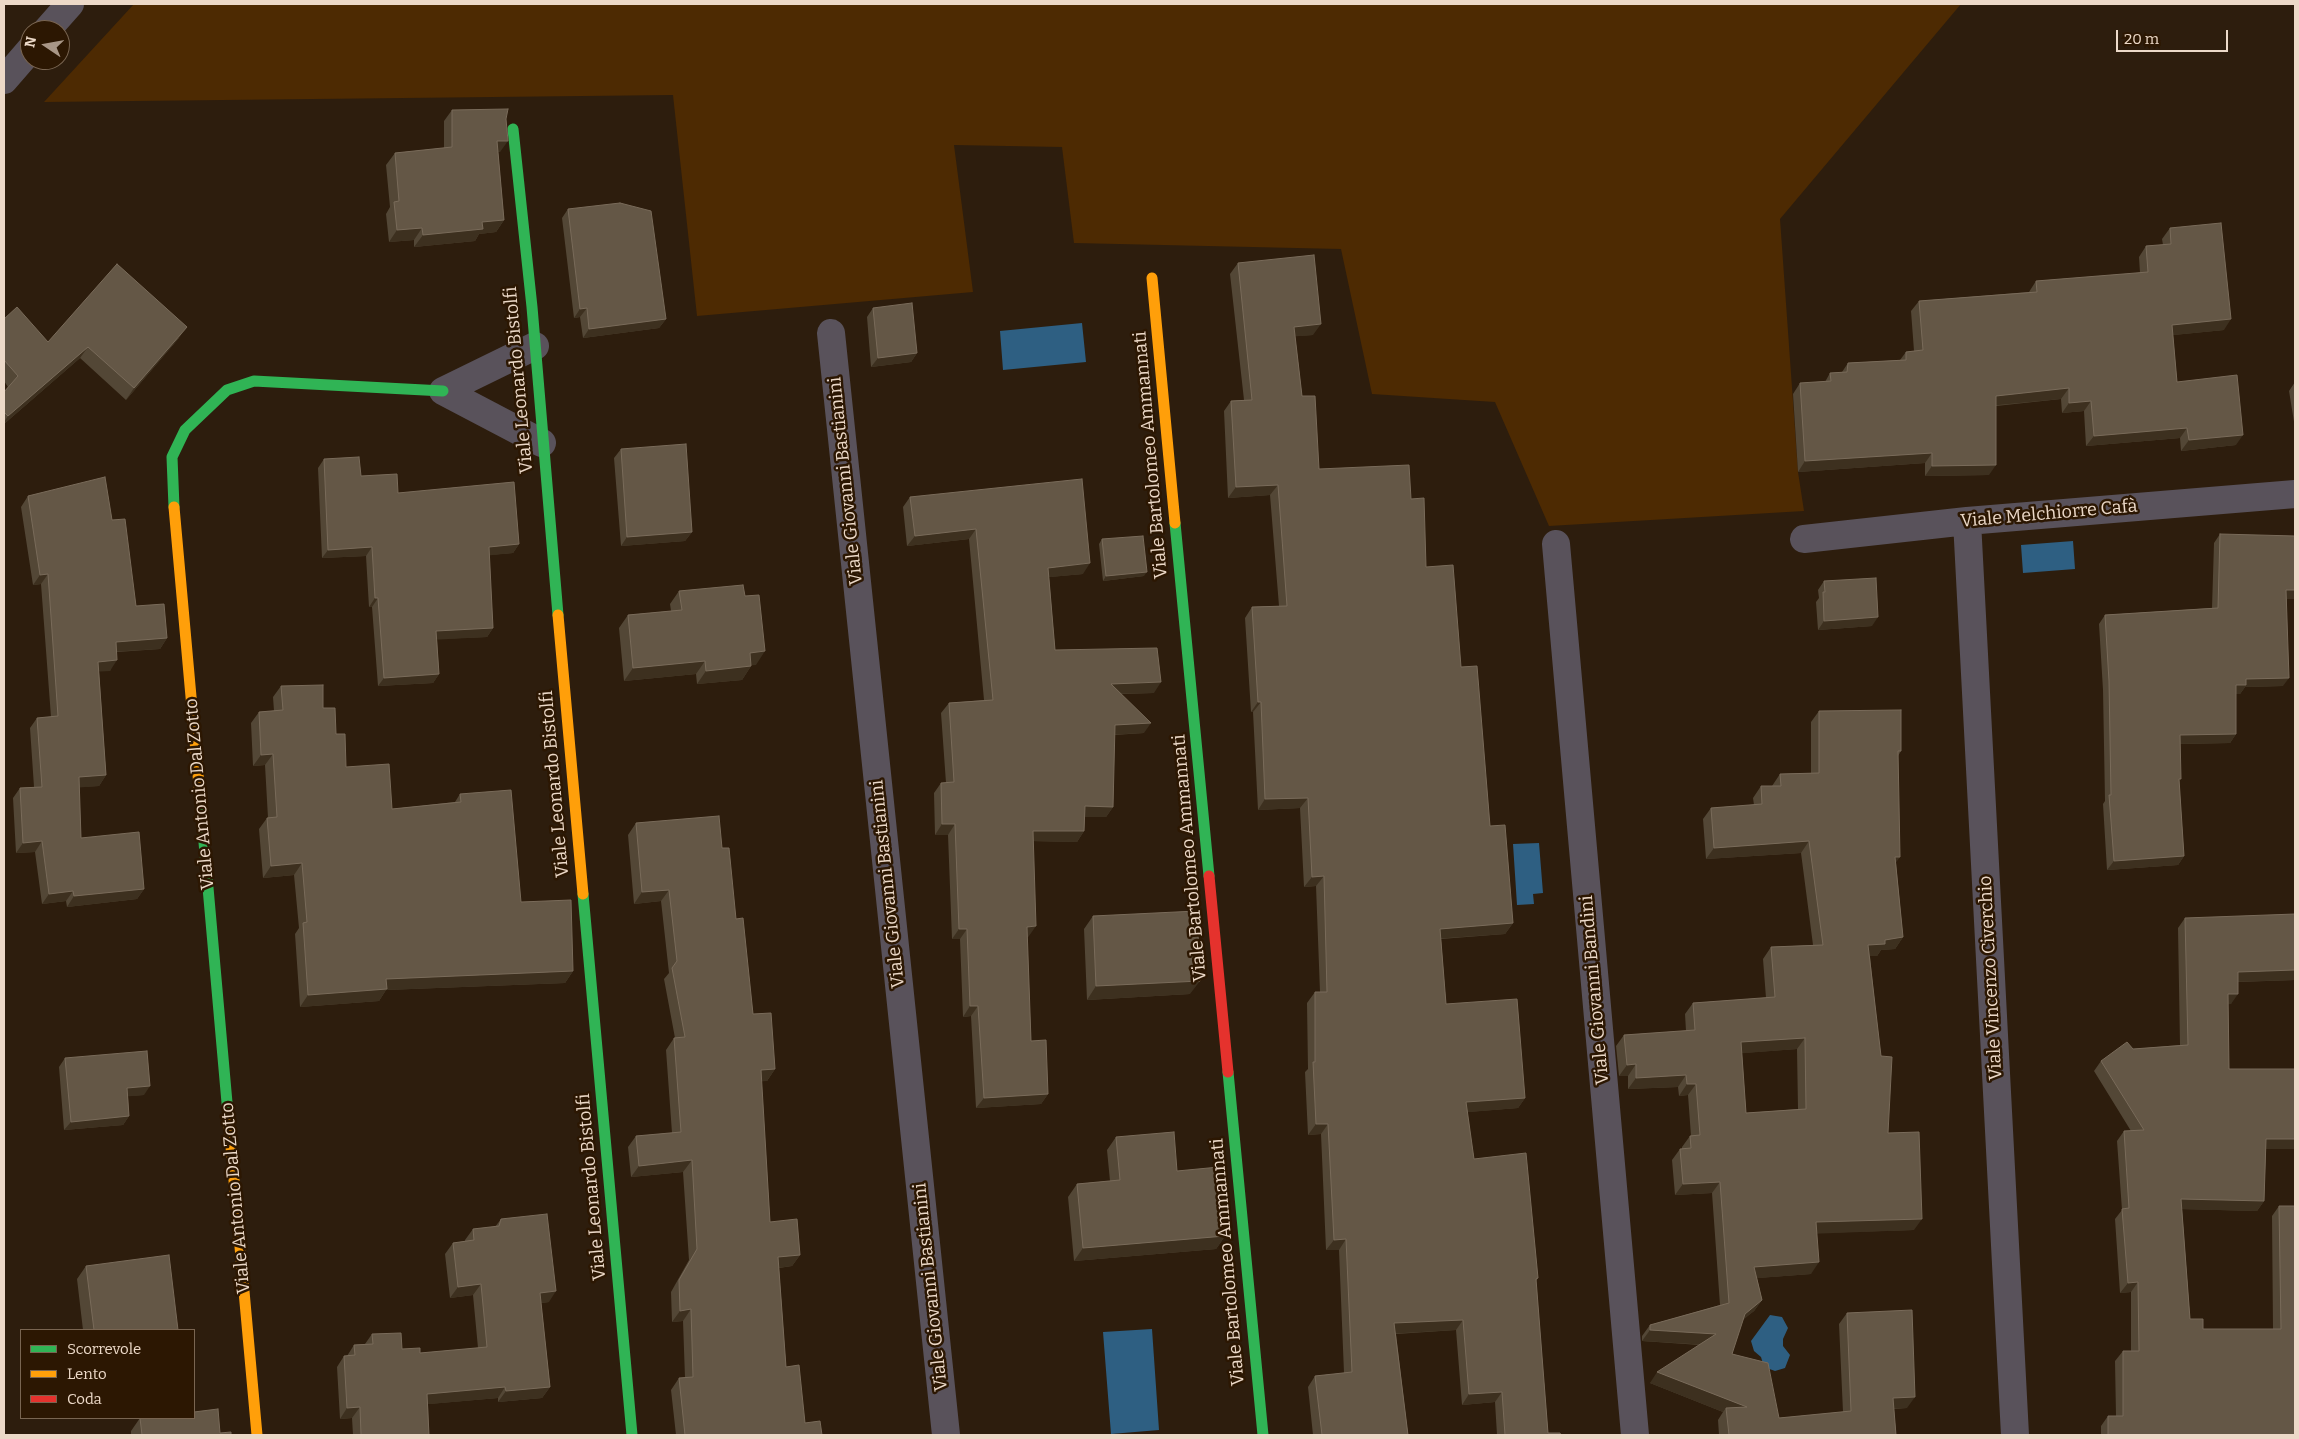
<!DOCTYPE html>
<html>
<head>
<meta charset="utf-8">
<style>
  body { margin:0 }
  #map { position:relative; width:2299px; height:1439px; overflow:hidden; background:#2d1d0d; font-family:Bitter,serif }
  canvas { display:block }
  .frame { position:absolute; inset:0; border:5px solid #ecd9c8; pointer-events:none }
  .legend { position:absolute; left:20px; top:1329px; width:175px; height:90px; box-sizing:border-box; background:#2c1702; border:1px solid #796551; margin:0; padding:6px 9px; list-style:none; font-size:15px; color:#ecd9c8 }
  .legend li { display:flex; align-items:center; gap:10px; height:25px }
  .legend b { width:25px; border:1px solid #796551 }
  .north { position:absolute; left:20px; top:20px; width:50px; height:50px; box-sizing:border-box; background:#2c1702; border:1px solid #796551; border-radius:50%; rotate:282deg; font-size:14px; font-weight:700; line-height:20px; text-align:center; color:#ecd9c8 }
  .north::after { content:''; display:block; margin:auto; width:18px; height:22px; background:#a99787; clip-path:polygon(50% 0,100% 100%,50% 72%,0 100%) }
  .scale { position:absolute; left:2116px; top:30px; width:112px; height:22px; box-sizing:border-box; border:2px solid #ecd9c8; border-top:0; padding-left:6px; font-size:15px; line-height:18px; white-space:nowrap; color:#ecd9c8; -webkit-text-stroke:4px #2c1702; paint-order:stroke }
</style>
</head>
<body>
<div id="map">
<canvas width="2299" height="1439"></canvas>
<div class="frame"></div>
<ul class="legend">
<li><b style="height:6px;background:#30b455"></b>Scorrevole</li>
<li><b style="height:6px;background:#ff9f0a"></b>Lento</li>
<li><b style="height:6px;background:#e5322d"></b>Coda</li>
</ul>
<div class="north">N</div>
<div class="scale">20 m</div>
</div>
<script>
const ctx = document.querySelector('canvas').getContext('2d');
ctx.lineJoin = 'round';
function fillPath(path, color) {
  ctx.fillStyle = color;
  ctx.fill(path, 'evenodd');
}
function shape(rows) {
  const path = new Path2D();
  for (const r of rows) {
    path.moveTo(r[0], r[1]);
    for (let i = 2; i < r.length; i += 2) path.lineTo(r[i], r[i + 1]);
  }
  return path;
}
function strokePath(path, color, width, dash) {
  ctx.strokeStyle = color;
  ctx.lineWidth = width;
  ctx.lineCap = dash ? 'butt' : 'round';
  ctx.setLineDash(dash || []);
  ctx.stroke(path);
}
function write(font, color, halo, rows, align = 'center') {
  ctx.font = font + ' Bitter,serif';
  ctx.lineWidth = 5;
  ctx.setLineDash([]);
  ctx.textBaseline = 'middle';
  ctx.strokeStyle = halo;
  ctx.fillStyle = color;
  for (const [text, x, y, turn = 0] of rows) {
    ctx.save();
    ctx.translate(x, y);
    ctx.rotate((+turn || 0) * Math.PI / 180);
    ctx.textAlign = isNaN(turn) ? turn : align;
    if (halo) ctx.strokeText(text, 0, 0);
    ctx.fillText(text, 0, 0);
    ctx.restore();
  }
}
const green = shape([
  [134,4,1961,4,1780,219,1798,472,1804,511,1549,526,1495,402,1372,394,1341,249,1074,243,1062,147,954,145,973,292,697,316,673,95,44,102]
]);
const water = shape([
  [1082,323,1086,362,1003,370,1000,331],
  [2073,541,2075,569,2023,573,2021,545],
  [1539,843,1543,893,1533,894,1534,904,1517,905,1513,844],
  [1770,1315,1782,1317,1788,1328,1783,1339,1783,1346,1790,1355,1785,1368,1775,1371,1764,1367,1761,1357,1754,1351,1751,1341],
  [1152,1329,1159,1430,1111,1434,1103,1332]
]);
const street = shape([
  [47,30,70,4],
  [4,80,30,50],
  [831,333,946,1435],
  [535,346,443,391,542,443],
  [1967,521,2015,1435],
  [1804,539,1967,521,2295,494],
  [1556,544,1635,1435]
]);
const fast = shape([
  [513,129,532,307,558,615],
  [174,507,172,457,185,430,227,390,254,381,443,391],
  [1175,523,1209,876],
  [200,797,228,1114],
  [583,894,632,1435],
  [1228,1072,1263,1435]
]);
const slow = shape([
  [1152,278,1175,523],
  [174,507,200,797],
  [558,615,583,894],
  [228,1114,257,1435]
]);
const jam = shape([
  [1209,876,1228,1072]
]);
const wall = shape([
  [452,110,506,119,500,152,498,152,504,220,496,232,479,234,475,241,414,247,414,240,389,242,386,214,390,207,386,165,395,153,444,148,444,121],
  [568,209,666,319,659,328,583,338,580,317,574,318,562,218],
  [2170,228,2224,330,2173,335,2177,382,2236,445,2181,451,2180,438,2086,446,2084,411,2062,413,2061,399,1996,406,1989,475,1925,476,1925,463,1798,472,1793,394,1800,383,1825,382,1830,373,1842,372,1848,363,1900,360,1906,352,1914,351,1911,311,1919,301,2029,292,2036,281,2140,273,2139,257,2146,246,2163,245,2162,239],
  [1238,263,1313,335,1295,336,1302,396,1319,469,1411,499,1426,567,1461,667,1490,826,1513,923,1505,934,1441,939,1446,1004,1525,1098,1518,1108,1467,1112,1474,1159,1538,1278,1536,1281,1548,1433,1561,1435,1497,1435,1495,1402,1462,1405,1456,1330,1396,1334,1408,1435,1313,1435,1308,1387,1315,1376,1344,1373,1339,1250,1326,1250,1321,1134,1308,1135,1305,1072,1308,1069,1307,1003,1315,992,1320,992,1316,886,1304,887,1300,808,1258,810,1253,712,1251,712,1245,618,1252,607,1279,606,1270,495,1228,498,1224,411,1231,401,1244,400,1230,274],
  [873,308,917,353,911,362,871,367,867,317],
  [4,319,48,342,179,338,126,400,80,358,4,424,4,392,8,387,4,381],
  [2295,382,2295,428,2289,391],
  [621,449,692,532,685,541,621,546,614,458],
  [324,459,398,493,519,544,513,553,489,555,493,628,487,637,437,639,439,674,433,683,378,686,372,607,369,607,366,556,322,558,318,468],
  [28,496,112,520,136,606,167,638,160,649,117,652,110,671,99,671,106,775,99,786,79,787,81,838,144,889,137,899,67,907,66,901,42,904,35,852,16,853,13,798,20,788,34,787,30,728,37,718,51,717,41,584,33,585,21,507],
  [910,497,1083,574,1049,577,1055,650,1154,693,1121,694,1144,733,1114,735,1113,807,1106,817,1085,817,1084,831,1077,842,1033,841,1029,936,1027,937,1031,1041,1048,1094,1041,1104,976,1108,971,1016,963,1017,960,939,952,939,948,835,935,835,934,793,941,783,946,783,941,713,949,703,984,700,969,539,907,546,903,507],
  [2220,534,2287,599,2283,686,2245,687,2240,694,2236,694,2236,734,2230,743,2180,744,2179,781,2184,856,2178,865,2107,870,2103,804,2105,801,2103,690,2099,624,2105,615,2212,608,2214,543],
  [1102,539,1144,576,1103,581,1099,544],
  [1824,581,1872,626,1818,630,1816,602,1819,598,1818,590],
  [679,591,745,596,756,665,751,665,751,666,742,680,697,684,696,674,624,681,619,628,628,615,671,611,670,604],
  [281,686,323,708,336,734,346,767,392,809,455,802,460,794,521,902,573,971,565,983,386,990,379,1001,300,1007,295,934,299,928,294,875,263,878,259,829,267,818,268,818,265,765,253,766,251,723,259,712,274,711,273,697],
  [1819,711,1901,751,1898,756,1896,863,1903,937,1895,949,1881,950,1877,956,1870,956,1888,1133,1914,1230,1817,1233,1811,1274,1757,1278,1762,1300,1754,1311,1742,1320,1732,1354,1779,1418,1843,1412,1839,1324,1847,1313,1907,1408,1894,1409,1896,1435,1719,1435,1718,1420,1723,1412,1650,1383,1700,1345,1642,1341,1642,1336,1650,1325,1720,1305,1712,1193,1675,1195,1672,1160,1680,1149,1682,1149,1682,1147,1690,1136,1691,1136,1688,1095,1679,1096,1678,1087,1628,1089,1628,1076,1619,1076,1616,1046,1624,1035,1686,1031,1685,1014,1693,1003,1766,998,1763,959,1771,947,1813,945,1801,853,1706,859,1703,819,1711,808,1754,805,1753,798,1761,786,1772,786,1780,774,1811,773,1811,722],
  [1797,1049,1798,1109,1746,1113,1742,1053],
  [636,823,722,848,753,1014,775,1069,767,1081,761,1081,770,1222,800,1255,792,1266,779,1268,786,1367,805,1423,822,1435,676,1435,671,1390,679,1378,685,1378,683,1321,672,1322,671,1292,689,1260,683,1172,631,1177,628,1147,636,1136,672,1133,666,1050,674,1038,675,1038,664,979,669,973,661,901,634,904,628,835],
  [1093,916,1190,994,1087,1000,1084,929],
  [2185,918,2295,980,2238,982,2231,1004,2228,1004,2229,1069,2295,1069,2295,1149,2266,1149,2264,1201,2257,1211,2182,1209,2190,1319,2203,1329,2273,1329,2272,1216,2279,1206,2295,1435,2101,1435,2101,1426,2108,1416,2116,1416,2115,1361,2123,1351,2131,1351,2131,1292,2120,1293,2115,1219,2122,1210,2117,1141,2124,1131,2131,1131,2094,1071,2101,1061,2133,1049,2180,1045,2178,928],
  [65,1058,144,1095,128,1096,129,1116,123,1125,64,1130,59,1067],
  [1116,1137,1177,1171,1225,1236,1216,1249,1074,1261,1068,1197,1077,1184,1110,1181,1107,1150],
  [501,1219,549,1302,541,1303,550,1387,542,1398,498,1402,498,1398,428,1404,429,1435,353,1435,352,1418,340,1419,337,1367,344,1356,347,1356,354,1345,365,1344,372,1334,402,1349,420,1353,478,1348,473,1295,450,1298,445,1254,453,1243,465,1241,465,1240,473,1229,495,1227],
  [86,1266,178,1330,83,1330,77,1279],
  [140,1418,220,1433,231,1435,131,1435,131,1431]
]);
const shadedWall = shape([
  [497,141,508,141,500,152,489,152],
  [504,220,496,232,479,234,475,241,414,247,423,235,482,222],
  [422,228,414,240,389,242,397,230],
  [587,308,580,317,574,318,580,309],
  [666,319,659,328,583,338,589,329],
  [2231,319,2224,330,2164,336,2172,325],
  [1321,324,1313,335,1287,337,1294,327],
  [187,327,179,338,126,400,134,388],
  [88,347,80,358,4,424,4,422,8,416],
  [917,353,911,362,871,367,878,358],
  [2069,388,2061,399,1988,406,1996,396],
  [2091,401,2084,411,2062,413,2069,403],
  [2187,428,2180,438,2086,446,2094,436],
  [2243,435,2236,445,2181,451,2189,440],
  [1932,453,1925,463,1798,472,1805,461],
  [1996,465,1989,475,1925,476,1932,466],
  [1278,485,1270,495,1228,498,1236,487],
  [976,529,969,539,907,546,915,536],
  [692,532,685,541,621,546,627,537],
  [519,544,513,553,483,556,489,547],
  [372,547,366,556,322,558,328,550],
  [1090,563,1083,574,1040,578,1048,568],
  [1147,572,1144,576,1103,581,1106,576],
  [48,574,41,584,33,585,40,575],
  [2286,590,2295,590,2295,599,2280,599],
  [375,598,378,598,372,607,369,607],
  [1878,617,1872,626,1818,630,1824,621],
  [493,628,487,637,430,640,436,631],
  [167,638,160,649,109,652,116,642],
  [765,651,756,665,741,666,750,653],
  [117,660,110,671,91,672,98,662],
  [705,661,696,674,624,681,633,668],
  [751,666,742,680,697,684,706,671],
  [439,674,433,683,378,686,384,678],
  [2289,678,2283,686,2245,687,2240,694,2230,694,2236,685,2246,679],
  [1161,682,1154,693,1104,694,1111,684],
  [1258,702,1261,702,1253,712,1251,712],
  [1151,723,1144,733,1107,735,1115,725],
  [2236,734,2230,743,2174,744,2180,735],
  [273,754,265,765,253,766,261,755],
  [106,775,99,786,72,788,79,777],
  [1308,798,1300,808,1258,810,1265,799],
  [1085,806,1113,807,1106,817,1078,817],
  [942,824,955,824,948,835,935,835],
  [1033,831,1084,831,1077,842,1026,841],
  [42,841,35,852,16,853,23,843],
  [1809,841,1801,853,1706,859,1714,848],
  [2184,856,2178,865,2107,870,2114,861],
  [1895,857,1900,857,1892,868],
  [302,863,294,875,263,878,271,866],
  [1324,876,1316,886,1304,887,1312,877],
  [144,889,137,899,67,907,74,896],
  [669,890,661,901,634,904,642,892],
  [73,891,66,901,42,904,49,894],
  [1513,923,1505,934,1433,939,1440,929],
  [1036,926,1029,936,1020,937,1027,927],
  [959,929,967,929,960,939,952,939],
  [1903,937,1895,949,1881,950,1877,956,1860,956,1868,945,1885,940],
  [2295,970,2295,980,2231,982,2238,972],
  [573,971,565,983,386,990,379,1001,300,1007,308,995,386,979],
  [1200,981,1190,994,1087,1000,1096,986],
  [2228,994,2238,994,2231,1004,2221,1005],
  [970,1006,978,1006,971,1016,963,1017],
  [1805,1038,1797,1049,1733,1054,1741,1042],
  [1636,1064,1628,1076,1619,1076,1627,1065],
  [775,1069,767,1081,753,1082,761,1070],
  [1686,1075,1678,1087,1628,1089,1636,1078],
  [1687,1084,1696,1084,1688,1095,1679,1096],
  [150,1086,144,1095,121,1097,127,1088],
  [1048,1094,1041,1104,976,1108,984,1098],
  [1525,1098,1518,1108,1458,1113,1466,1102],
  [129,1116,123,1125,64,1130,71,1122],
  [1316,1124,1328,1124,1321,1134,1308,1135],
  [2266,1139,2295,1139,2295,1149,2259,1149],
  [692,1160,683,1172,631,1177,639,1166],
  [1720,1182,1712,1193,1675,1195,1683,1184],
  [2181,1199,2264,1201,2257,1211,2174,1209],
  [1922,1219,1914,1230,1808,1234,1816,1222],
  [1225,1236,1216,1249,1074,1261,1083,1248],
  [1346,1239,1339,1250,1326,1250,1334,1240],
  [800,1255,792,1266,770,1269,778,1257],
  [1819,1262,1811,1274,1746,1279,1754,1267],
  [2138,1282,2131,1292,2120,1293,2128,1283],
  [481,1284,473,1295,450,1298,458,1287],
  [556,1291,549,1302,533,1304,540,1293],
  [1762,1300,1754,1311,1737,1325,1745,1314],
  [691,1309,683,1321,672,1322,680,1311],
  [1463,1320,1456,1330,1387,1334,1394,1323],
  [1650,1330,1716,1334,1708,1345,1642,1341],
  [1657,1372,1747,1407,1726,1408,1723,1412,1650,1383],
  [505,1387,498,1398,419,1405,427,1394],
  [550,1387,542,1398,498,1402,506,1391],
  [1502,1392,1495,1402,1462,1405,1469,1394],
  [1915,1397,1907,1408,1886,1409,1893,1398],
  [360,1407,352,1418,340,1419,347,1408]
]);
const building = shape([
  [508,109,506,119,508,141,497,141,504,220,482,222,483,229,423,235,422,228,397,230,394,202,399,201,395,153,452,147,452,110,508,109],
  [620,203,651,211,666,319,589,329,587,308,580,309,568,209,620,203],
  [2221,223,2231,319,2172,325,2177,382,2237,375,2243,435,2189,440,2187,428,2094,436,2091,401,2069,403,2069,388,1996,396,1996,465,1932,466,1932,453,1805,461,1800,383,1831,381,1830,373,1847,372,1848,363,1906,360,1906,352,1923,350,1919,301,2037,292,2036,281,2148,272,2146,246,2171,244,2170,228,2221,223],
  [1314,255,1321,324,1294,327,1302,396,1315,396,1319,469,1409,465,1411,499,1424,498,1426,567,1453,565,1461,667,1477,666,1490,826,1505,825,1513,923,1440,929,1446,1004,1517,999,1525,1098,1466,1102,1474,1159,1526,1153,1538,1278,1536,1279,1548,1433,1560,1433,1561,1435,1505,1435,1502,1392,1469,1394,1463,1320,1394,1323,1408,1435,1322,1435,1315,1376,1352,1372,1346,1239,1334,1240,1328,1124,1316,1124,1313,1062,1315,1062,1315,992,1327,992,1324,876,1312,877,1308,798,1265,799,1261,702,1258,702,1252,607,1287,606,1278,485,1236,487,1231,401,1252,400,1238,263,1314,255],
  [117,264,187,327,134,388,88,347,8,416,4,412,4,392,18,376,4,360,4,319,17,307,48,342,117,264],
  [912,303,917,353,878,358,873,308,912,303],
  [686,444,692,532,627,537,621,449,686,444],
  [359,457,361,476,397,474,398,493,514,482,519,544,489,547,493,628,436,631,439,674,384,678,378,598,375,598,372,547,328,550,324,459,359,457],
  [105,477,112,520,125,519,136,606,164,604,167,638,116,642,117,660,98,662,106,775,79,777,81,838,139,832,144,889,74,896,73,891,49,894,42,841,23,843,20,788,42,787,37,718,58,716,48,574,40,575,28,496,105,477],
  [1082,479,1090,563,1048,568,1055,650,1157,648,1161,682,1111,684,1151,723,1115,725,1113,807,1085,806,1084,831,1033,831,1036,926,1027,927,1031,1041,1046,1040,1048,1094,984,1098,978,1006,970,1006,967,929,959,929,955,824,942,824,941,783,954,782,949,703,993,700,976,529,915,536,910,497,1082,479],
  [2220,534,2295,536,2295,590,2286,590,2289,678,2246,679,2246,685,2236,685,2236,734,2180,735,2181,779,2179,779,2184,856,2114,861,2109,795,2111,795,2109,681,2105,615,2218,608,2220,534],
  [1143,536,1147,572,1106,576,1102,539,1143,536],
  [1876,578,1878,617,1824,621,1823,592,1825,592,1824,581,1876,578],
  [743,585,745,596,759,595,765,651,750,653,751,666,706,671,705,661,633,668,628,615,682,610,679,591,743,585],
  [323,685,323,708,335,708,336,734,345,734,346,767,389,764,392,809,461,802,460,794,511,790,521,902,571,900,573,971,386,979,387,989,308,995,303,923,307,922,302,863,271,866,267,818,277,817,273,754,261,755,259,712,283,710,281,686,323,685],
  [1901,710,1901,751,1898,751,1900,857,1895,857,1903,937,1885,940,1885,944,1868,945,1881,1056,1892,1057,1888,1133,1919,1132,1922,1219,1816,1222,1819,1262,1754,1267,1762,1300,1745,1314,1732,1354,1768,1363,1779,1418,1851,1411,1847,1313,1912,1310,1915,1397,1893,1398,1896,1435,1729,1435,1726,1408,1747,1407,1657,1372,1716,1334,1650,1330,1650,1325,1729,1303,1720,1182,1683,1184,1680,1149,1691,1148,1690,1136,1700,1135,1696,1084,1687,1084,1686,1075,1636,1078,1636,1064,1627,1065,1624,1035,1695,1030,1693,1003,1775,997,1771,947,1823,945,1809,841,1714,848,1711,808,1762,804,1761,786,1781,786,1780,774,1819,773,1819,711,1901,710],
  [1805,1038,1806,1109,1746,1113,1741,1042,1805,1038],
  [719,816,722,848,729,848,736,919,743,918,753,1014,771,1013,775,1069,761,1070,770,1222,797,1219,800,1255,778,1257,786,1367,799,1365,805,1423,820,1421,822,1435,685,1435,679,1378,693,1377,691,1309,680,1311,679,1280,697,1249,692,1160,639,1166,636,1136,681,1132,674,1038,685,1037,672,968,677,961,669,890,642,892,636,823,719,816],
  [1197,911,1200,981,1096,986,1093,916,1197,911],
  [2295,914,2295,970,2238,972,2238,994,2228,994,2229,1069,2295,1069,2295,1139,2266,1139,2264,1201,2181,1199,2190,1319,2203,1319,2203,1329,2281,1329,2279,1206,2295,1206,2295,1435,2108,1435,2108,1416,2123,1416,2123,1351,2139,1351,2138,1282,2128,1283,2122,1209,2129,1208,2124,1131,2144,1130,2101,1061,2127,1042,2133,1049,2188,1045,2185,918,2295,914],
  [147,1051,150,1086,127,1088,129,1116,71,1122,65,1058,147,1051],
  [1174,1132,1177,1171,1219,1167,1225,1236,1083,1248,1077,1184,1120,1180,1116,1137,1174,1132],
  [547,1214,556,1291,540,1293,550,1387,506,1391,505,1387,427,1394,429,1435,361,1435,360,1407,347,1408,344,1356,355,1355,354,1345,373,1344,372,1334,401,1333,402,1349,420,1348,420,1353,487,1347,481,1284,458,1287,453,1243,474,1240,473,1229,499,1226,501,1219,547,1214],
  [169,1255,178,1330,94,1330,86,1266,169,1255],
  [218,1409,220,1433,231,1432,231,1435,142,1435,140,1418,194,1418,194,1412,218,1409]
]);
const streetNames = [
  ["Viale Leonardo Bistolfi",519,380,-95],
  ["Viale Bartolomeo Ammannati",1151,455,-95],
  ["Viale Giovanni Bastianini",846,481,-96],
  ["Viale Melchiorre Cafà",2049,514,-5],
  ["Viale Leonardo Bistolfi",555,784,-95],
  ["Viale Antonio Dal Zotto",200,794,-95],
  ["Viale Bartolomeo Ammannati",1190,858,-95],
  ["Viale Giovanni Bastianini",888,884,-96],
  ["Viale Vincenzo Civerchio",1991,978,-93],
  ["Viale Giovanni Bandini",1595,990,-95],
  ["Viale Leonardo Bistolfi",592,1187,-95],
  ["Viale Antonio Dal Zotto",236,1198,-95],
  ["Viale Bartolomeo Ammannati",1228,1262,-95],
  ["Viale Giovanni Bastianini",931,1287,-96]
];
fillPath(green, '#4d2a02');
fillPath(water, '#2e5f82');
strokePath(street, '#59525b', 28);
strokePath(fast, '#30b455', 11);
strokePath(slow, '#ff9f0a', 11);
strokePath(jam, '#e5322d', 11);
fillPath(wall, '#534736');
fillPath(shadedWall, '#3d301f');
fillPath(building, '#645746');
strokePath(building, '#796b5a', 1);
write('18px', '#ecd9c8', '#2c1702', streetNames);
</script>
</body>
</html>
